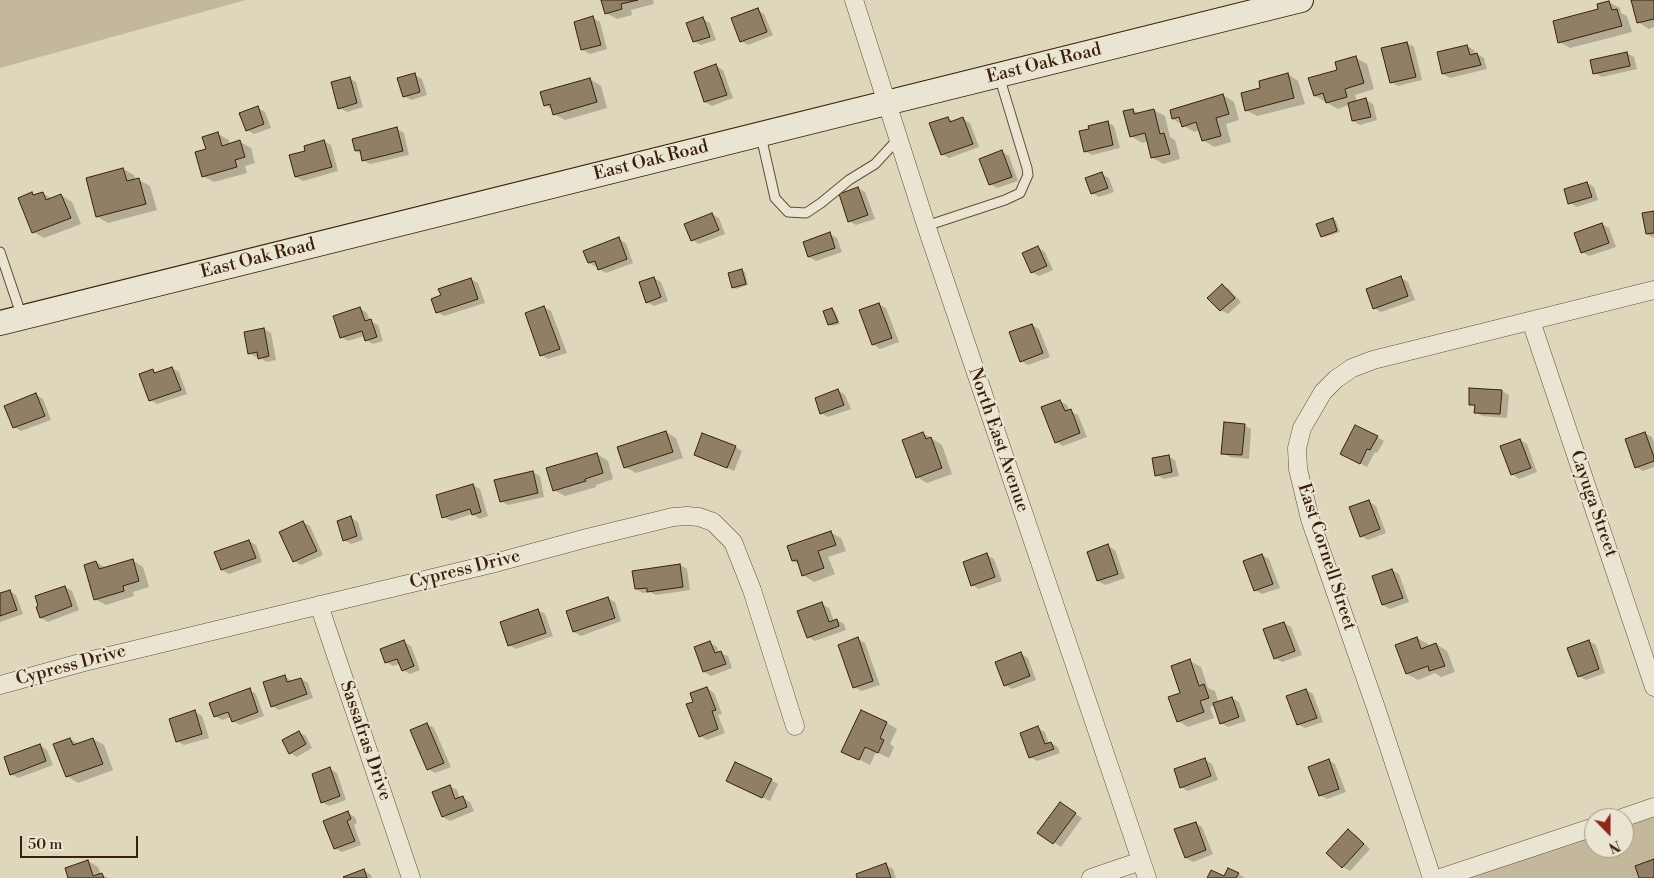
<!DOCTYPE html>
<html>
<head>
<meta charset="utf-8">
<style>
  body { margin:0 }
  #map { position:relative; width:1654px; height:878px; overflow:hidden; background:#dfd7bb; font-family:"Libre Bodoni",serif }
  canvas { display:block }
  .north { position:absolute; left:1584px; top:808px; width:50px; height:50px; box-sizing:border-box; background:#eae5d3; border:1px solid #a49681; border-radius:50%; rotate:158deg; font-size:14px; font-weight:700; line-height:20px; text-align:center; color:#3b2007 }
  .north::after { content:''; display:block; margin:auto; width:18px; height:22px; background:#8f2418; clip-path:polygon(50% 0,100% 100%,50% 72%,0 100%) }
  .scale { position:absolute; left:20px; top:836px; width:118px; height:22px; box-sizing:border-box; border:2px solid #3b2007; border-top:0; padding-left:6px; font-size:15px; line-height:18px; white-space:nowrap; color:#3b2007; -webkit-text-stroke:4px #eae5d3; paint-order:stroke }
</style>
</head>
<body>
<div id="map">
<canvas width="1654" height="878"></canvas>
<div class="north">N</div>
<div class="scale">50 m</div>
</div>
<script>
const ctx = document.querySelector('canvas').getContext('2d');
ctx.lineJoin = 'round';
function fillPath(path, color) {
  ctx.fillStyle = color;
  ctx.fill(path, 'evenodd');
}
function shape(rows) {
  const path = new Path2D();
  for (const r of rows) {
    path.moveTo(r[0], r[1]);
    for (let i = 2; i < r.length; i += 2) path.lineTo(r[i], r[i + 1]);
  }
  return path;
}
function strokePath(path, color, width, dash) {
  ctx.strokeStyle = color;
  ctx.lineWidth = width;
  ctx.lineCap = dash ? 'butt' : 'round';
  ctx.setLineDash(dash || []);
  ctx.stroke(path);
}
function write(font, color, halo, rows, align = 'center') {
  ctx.font = font + ' "Libre Bodoni",serif';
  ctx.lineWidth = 4;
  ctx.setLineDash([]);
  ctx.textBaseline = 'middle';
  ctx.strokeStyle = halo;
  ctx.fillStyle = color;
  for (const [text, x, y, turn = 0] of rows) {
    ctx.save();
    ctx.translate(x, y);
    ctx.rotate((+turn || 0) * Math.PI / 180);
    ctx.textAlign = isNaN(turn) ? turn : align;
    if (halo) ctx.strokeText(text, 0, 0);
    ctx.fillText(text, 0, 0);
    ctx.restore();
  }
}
const green = shape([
  [0,0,246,0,0,68],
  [1654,808,1654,878,1449,878,1594,828,1594,848,1624,848,1624,818]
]);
const shadow = shape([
  [603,0,653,0,654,4,631,10,632,15,617,19,606,13],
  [1632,0,1654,0,1654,27,1649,29,1638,22],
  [1609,2,1620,8,1621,13,1627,16,1632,32,1570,48,1560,42],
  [758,10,764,14,773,35,748,45,741,41],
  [593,18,600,22,607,49,590,54,583,50,575,22],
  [703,19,710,23,716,40,701,45,694,41],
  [1407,43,1414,47,1422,80,1398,86,1391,82],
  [1467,46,1474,50,1475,54,1477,54,1484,58,1487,69,1450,78,1443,74],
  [1627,53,1634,57,1637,69,1602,77,1595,73],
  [1356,58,1367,64,1374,89,1355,95,1357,102,1366,100,1373,104,1377,120,1360,125,1353,121,1349,105,1338,109,1315,96],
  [716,66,723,70,733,98,712,106,705,102],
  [1288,74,1298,81,1305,104,1257,116,1246,110,1262,89],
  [415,75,422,79,427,95,411,100,404,96],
  [349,78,356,82,363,107,347,112,340,108],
  [590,79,601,86,607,108,565,120,554,114,553,110,545,105],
  [1223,95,1234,102,1239,120,1226,124,1231,142,1214,147,1203,140,1200,130,1194,132,1173,119],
  [258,108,265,112,271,128,254,134,247,130],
  [1133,110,1140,114,1154,110,1165,116,1170,137,1175,140,1180,159,1163,164,1152,157,1148,141,1142,143,1131,136],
  [948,118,954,122,963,119,970,123,979,147,949,158,942,154],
  [1107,122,1114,126,1120,148,1092,155,1085,151],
  [397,129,404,133,409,155,370,164,363,160,362,154,356,151],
  [218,134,229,140,230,145,240,142,251,148,255,163,245,166,247,173,214,182,203,176,207,150],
  [324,141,331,145,338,171,303,181,296,177,307,152],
  [1002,152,1009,156,1018,181,997,188,990,184],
  [123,169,134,175,136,181,139,180,150,186,157,210,108,223,98,217,87,179],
  [1102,174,1109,178,1114,192,1099,197,1092,193],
  [1587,183,1594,187,1598,200,1577,207,1570,203],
  [858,188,865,192,875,219,856,225,849,221],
  [32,193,36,196,42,193,53,199,61,195,72,202,81,224,44,238,33,232],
  [1654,212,1654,238,1647,234],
  [712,214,719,218,725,234,699,244,692,240],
  [1333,219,1336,221,1340,232,1325,237,1322,236],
  [1602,224,1609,228,1616,247,1589,256,1582,252],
  [830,234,837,238,842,252,816,261,809,257,804,242],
  [619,239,626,243,633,263,606,273,599,269,598,266,596,267,589,263],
  [1038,247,1045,252,1053,270,1039,276,1032,272],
  [742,270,745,272,748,285,736,289,733,287],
  [654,278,661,282,668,301,654,306,647,302],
  [1401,278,1408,282,1415,300,1381,312,1374,308],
  [471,279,478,283,485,303,444,316,437,312,442,296],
  [1222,285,1229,289,1241,302,1228,314,1221,310],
  [879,304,886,308,899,342,880,349,873,344],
  [544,307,551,311,567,353,548,359,541,355],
  [360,308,367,313,370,321,378,325,383,341,373,344,366,340,364,336,348,341,341,337],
  [832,309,835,311,840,324,832,326,829,324],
  [1032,325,1039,329,1050,357,1028,365,1021,361],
  [264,329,271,333,276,360,266,362,259,356,256,357,249,353],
  [172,368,179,372,187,394,157,404,150,400,153,371,157,373],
  [838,390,845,395,851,409,828,417,821,413],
  [1502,391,1509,395,1507,418,1482,416,1476,412,1476,408,1470,404],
  [36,395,43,399,51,420,21,431,14,427],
  [1060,401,1067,405,1069,411,1078,415,1087,437,1063,446,1056,442],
  [1244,425,1251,429,1249,459,1230,457,1223,453],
  [666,432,676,438,683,458,636,473,625,467],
  [923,433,942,445,952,474,927,483,917,477],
  [1645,433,1652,437,1654,443,1654,467,1643,471,1636,467],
  [1377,437,1384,441,1377,453,1375,452,1367,467,1342,454],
  [1520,440,1527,444,1537,472,1519,479,1512,474],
  [735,447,742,451,734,471,695,454],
  [597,454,608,461,613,479,596,485,596,487,565,496,554,490],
  [1168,456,1175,460,1179,476,1164,479,1157,475],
  [533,472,540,476,544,497,508,505,501,501],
  [473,485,480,489,488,516,480,519,472,514,451,521,444,517],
  [1369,502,1376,506,1386,533,1368,540,1361,536],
  [351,518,358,522,363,540,351,544,344,540],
  [303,522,310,526,323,555,301,565,294,561],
  [830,532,841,538,846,551,828,557,835,574,814,582,803,575,799,564,793,561],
  [249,541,256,545,262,562,229,574,222,570],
  [1108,546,1115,550,1125,578,1105,585,1098,581,1088,553],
  [987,555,994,559,1002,581,979,589,972,585],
  [1262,555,1269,559,1280,588,1262,594,1255,590],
  [132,560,143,567,149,587,133,592,134,596,106,605,95,599,96,562,106,568],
  [680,565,687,569,690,590,656,595,650,592,643,593,636,589],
  [1392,570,1399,574,1409,602,1390,609,1383,605],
  [65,587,72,591,79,610,48,622,41,618],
  [9,591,16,595,23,614,0,622,0,594],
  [608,598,615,602,621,621,581,636,574,632],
  [822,604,829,608,834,621,837,620,844,624,846,630,815,641,808,637],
  [538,610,545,614,553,636,516,649,509,645],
  [1284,623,1291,627,1302,655,1282,662,1275,658],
  [1417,638,1428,644,1429,647,1436,644,1447,651,1455,672,1441,677,1435,673,1418,680,1407,674],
  [858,639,865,643,880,685,861,691,854,687],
  [1589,641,1596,645,1605,673,1586,680,1579,676],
  [404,642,411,646,420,670,410,674,403,670,400,664,393,666,386,662],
  [710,643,717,647,719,653,728,656,732,668,711,676,704,672],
  [1021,654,1028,658,1036,680,1012,689,1005,685],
  [1190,661,1201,667,1208,688,1215,691,1219,703,1232,698,1239,702,1246,721,1228,727,1221,723,1215,705,1210,707,1214,718,1188,727,1178,721],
  [285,676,292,682,301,679,308,683,313,698,279,710,272,706],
  [707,688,714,693,722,714,718,715,725,733,707,740,700,736,695,703],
  [249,690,256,694,264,716,240,725,233,721,231,717,222,720,215,716],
  [1306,690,1313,694,1323,722,1305,728,1298,724],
  [195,712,202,716,209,738,184,745,177,741],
  [887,723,897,729,890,744,894,747,889,758,876,752,870,765,854,757],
  [427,724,434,728,451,767,435,773,428,769],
  [1038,728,1045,732,1049,744,1051,743,1058,747,1060,753,1037,761,1030,757],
  [299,732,306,736,312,748,297,757,290,753],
  [70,739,79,744,93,739,104,745,113,770,78,783,67,776],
  [40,745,47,750,53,765,18,778,11,774],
  [1205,760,1212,764,1218,780,1188,791,1181,787],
  [1328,760,1335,764,1346,792,1327,799,1320,795],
  [330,769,337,773,346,800,329,806,322,802],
  [771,780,778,784,770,801,735,785],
  [450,786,457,790,460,799,463,798,470,802,474,811,450,821,443,817],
  [1067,808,1082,818,1061,847,1039,833],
  [348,813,355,817,357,823,354,825,361,845,342,852,335,848],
  [1195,823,1202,827,1213,854,1193,862,1186,858,1176,830],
  [1349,831,1356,835,1370,849,1350,871,1343,867],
  [88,861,98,867,101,875,109,878,69,878],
  [886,865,893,869,896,878,859,878],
  [364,870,371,875,372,878,345,878],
  [1238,874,1245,878,1209,878,1225,878]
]);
const building = shape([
  [601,0,638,0,621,4,622,9,605,14,601,0],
  [1631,0,1654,0,1654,19,1637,23,1631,0],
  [1609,1,1612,10,1617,9,1622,26,1558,43,1553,21,1598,9,1597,4,1609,1],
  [758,8,767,32,740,42,731,18,758,8],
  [593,16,601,45,581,50,574,22,593,16],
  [703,17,710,37,693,42,686,23,703,17],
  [1407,42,1416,77,1390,83,1381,48,1407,42],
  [1467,45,1470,55,1477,53,1481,65,1442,74,1437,52,1467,45],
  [1627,52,1630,66,1593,74,1590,60,1627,52],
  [1356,56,1364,83,1345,89,1347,97,1326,103,1323,93,1314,96,1308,78,1337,70,1335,62,1356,56],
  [716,64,727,95,704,102,694,72,716,64],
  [415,73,420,92,403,97,397,78,415,73],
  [1288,73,1294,98,1245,111,1241,93,1260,88,1259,81,1288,73],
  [350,77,357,103,338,109,331,82,350,77],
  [590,78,597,102,553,115,550,104,544,106,540,92,590,78],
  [1223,94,1229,114,1216,118,1221,136,1202,141,1196,122,1182,127,1179,117,1172,119,1170,110,1223,94],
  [1366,98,1371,117,1352,121,1348,103,1366,98],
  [258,106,264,124,246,131,239,113,258,106],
  [1133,109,1134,114,1154,109,1160,134,1164,133,1170,154,1151,158,1145,133,1130,137,1123,111,1133,109],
  [948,117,950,122,963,117,973,144,941,155,929,123,948,117],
  [1108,121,1113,145,1084,152,1079,131,1089,129,1088,126,1108,121],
  [397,127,403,151,362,161,360,150,355,151,352,139,397,127],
  [218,132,222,146,240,140,245,157,235,160,237,167,202,177,195,152,206,149,202,137,218,132],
  [324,140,332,167,295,177,289,155,305,151,304,146,324,140],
  [1002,150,1012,177,989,185,979,159,1002,150],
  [123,168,127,181,139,178,146,204,96,217,86,178,123,168],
  [1102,172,1108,188,1091,194,1085,178,1102,172],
  [1587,182,1592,197,1568,204,1564,189,1587,182],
  [858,187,868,215,848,222,839,194,858,187],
  [32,192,33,195,43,192,46,200,61,194,71,218,32,233,18,198,32,192],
  [1654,211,1654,233,1646,234,1642,213,1654,211],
  [712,213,719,230,691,241,684,224,712,213],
  [1333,218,1337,231,1321,237,1316,224,1333,218],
  [1602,223,1609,243,1581,253,1574,233,1602,223],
  [830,232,835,248,808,257,803,242,830,232],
  [619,237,627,259,598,270,595,261,588,263,583,251,619,237],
  [1038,246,1047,266,1031,273,1022,253,1038,246],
  [742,269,746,284,732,288,728,273,742,269],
  [1401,276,1408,296,1373,309,1366,289,1401,276],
  [654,277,661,297,646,303,639,282,654,277],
  [471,278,478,299,436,313,431,299,441,295,438,289,471,278],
  [1222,284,1235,298,1220,311,1207,298,1222,284],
  [879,303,892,338,872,345,859,310,879,303],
  [544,306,560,349,540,356,525,313,544,306],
  [360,307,365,321,371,319,377,337,365,341,362,331,340,338,333,316,360,307],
  [832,308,838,322,828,325,823,311,832,308],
  [1032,324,1043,353,1020,362,1009,332,1032,324],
  [264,328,269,356,258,359,257,352,248,354,244,332,264,328],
  [172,367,181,390,149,401,139,374,153,369,154,373,172,367],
  [1469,388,1502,390,1500,414,1474,413,1475,405,1469,405,1469,388],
  [838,389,844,405,820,414,815,398,838,389],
  [36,393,45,416,13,428,4,406,36,393],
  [1060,400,1065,411,1071,409,1080,433,1055,443,1041,407,1060,400],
  [1224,422,1245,424,1242,455,1221,454,1224,422],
  [1355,425,1378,436,1370,450,1367,449,1360,464,1340,454,1355,425],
  [666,431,673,452,624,468,617,447,666,431],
  [923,432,926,439,931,437,942,468,916,478,902,440,923,432],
  [1645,432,1654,457,1654,461,1635,468,1625,439,1645,432],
  [702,433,736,446,727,468,694,455,702,433],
  [1520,439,1531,468,1511,475,1500,446,1520,439],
  [597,453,603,473,585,479,586,481,553,491,546,468,597,453],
  [1169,455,1172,472,1155,476,1152,458,1169,455],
  [533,471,538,493,500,502,494,480,533,471],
  [473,484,481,512,472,515,470,509,442,518,436,495,473,484],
  [1369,500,1380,529,1360,537,1349,507,1369,500],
  [351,516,357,536,343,541,337,521,351,516],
  [303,521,317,551,293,562,279,532,303,521],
  [831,531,836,545,818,551,824,568,802,576,797,560,792,561,787,546,831,531],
  [249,540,256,558,221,570,214,552,249,540],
  [1108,544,1118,574,1097,581,1087,552,1108,544],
  [987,553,995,577,971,586,963,562,987,553],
  [1262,554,1273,584,1254,591,1243,561,1262,554],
  [133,559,139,581,123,586,124,591,94,600,84,565,96,561,99,569,133,559],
  [680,564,683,587,647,592,647,588,635,589,632,571,680,564],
  [1392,569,1403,598,1382,605,1372,576,1392,569],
  [65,586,72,606,40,618,36,607,38,606,35,596,65,586],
  [10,590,17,610,0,616,0,593,10,590],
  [608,597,615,618,573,632,566,611,608,597],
  [822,602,829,622,837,619,839,626,807,638,797,611,822,602],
  [538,609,546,633,508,646,500,622,538,609],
  [1284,622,1295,651,1274,659,1263,629,1284,622],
  [858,637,873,681,853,688,838,645,858,637],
  [1417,637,1421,649,1436,643,1445,666,1429,671,1428,666,1406,674,1395,645,1417,637],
  [404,640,414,666,402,671,397,659,385,663,380,649,404,640],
  [1589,640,1599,669,1578,677,1567,648,1589,640],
  [710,641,715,653,721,651,726,664,703,672,694,647,710,641],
  [1021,652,1030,676,1004,686,995,662,1021,652],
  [1190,659,1199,686,1204,684,1209,698,1200,701,1204,712,1177,722,1168,697,1180,693,1171,666,1190,659],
  [285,675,287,682,301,678,307,694,271,707,263,682,285,675],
  [707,687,716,710,712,711,718,729,699,737,686,704,693,702,690,693,707,687],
  [250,688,258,712,232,722,228,712,214,717,209,703,250,688],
  [1306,689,1317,718,1297,725,1286,696,1306,689],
  [1232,697,1239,717,1220,724,1213,703,1232,697],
  [195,710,202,734,176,742,169,719,195,710],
  [861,710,887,722,880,738,884,740,878,753,865,747,859,760,841,752,861,710],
  [427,723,444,763,427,770,410,730,427,723],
  [1038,726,1045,744,1051,742,1054,749,1029,758,1020,733,1038,726],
  [299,731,306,744,289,754,282,740,299,731],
  [70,738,73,745,93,738,103,764,66,777,53,744,70,738],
  [40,744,46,761,10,775,4,757,40,744],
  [1205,758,1211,776,1180,788,1174,769,1205,758],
  [1329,759,1339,789,1319,796,1308,767,1329,759],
  [735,762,772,779,762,798,726,781,735,762],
  [330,767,340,796,321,803,312,774,330,767],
  [450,785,455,799,463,796,467,807,442,817,432,792,450,785],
  [1060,802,1076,813,1053,844,1037,833,1060,802],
  [348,811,351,819,347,821,355,841,334,849,323,821,348,811],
  [1196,822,1206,850,1185,858,1174,829,1196,822],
  [1348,829,1364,844,1342,868,1326,853,1348,829],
  [1654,859,1654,878,1639,878,1635,866,1654,859],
  [88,860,93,876,102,873,104,878,68,878,65,868,88,860],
  [886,863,891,878,857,878,856,874,886,863],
  [1228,868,1239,873,1236,878,1207,878,1211,870,1224,876,1228,868],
  [364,869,367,878,344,878,343,877,364,869]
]);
const lane = shape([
  [761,136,775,198,788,212,806,213,821,203,849,180,875,164,898,139],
  [926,226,1005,200,1020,193,1023,186,1028,175,1027,168,999,76],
  [0,252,22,317]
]);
const street = shape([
  [854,0,927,228,1147,878],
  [1531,321,1654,687],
  [319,605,411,878],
  [0,685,84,662,491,564,587,538,673,517,687,516,699,517,713,522,733,542,752,590,795,726],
  [1622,818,1654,807],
  [1091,878,1141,861],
  [1432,878,1376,708,1310,519,1298,469,1297,448,1302,428,1323,392,1336,379,1352,368,1373,360,1654,290],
  [1440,878,1594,827]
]);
const secondary = shape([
  [0,323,1301,0]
]);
const streetNames = [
  ["East Oak Road",1044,64,-14],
  ["East Oak Road",651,161,-14],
  ["East Oak Road",258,259,-14],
  ["North East Avenue",998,440,71],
  ["Cayuga Street",1593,504,71],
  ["East Cornell Street",1326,557,72],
  ["Cypress Drive",465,570,-14],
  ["Cypress Drive",71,666,-15],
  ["Sassafras Drive",365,741,71]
];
fillPath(green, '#c3b89c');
fillPath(shadow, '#0003');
fillPath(building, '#907f65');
strokePath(building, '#3b2007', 1);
strokePath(lane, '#644e34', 11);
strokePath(street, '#644e34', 19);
strokePath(secondary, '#3b2007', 26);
strokePath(lane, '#eae5d3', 9);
strokePath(street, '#eae5d3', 18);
strokePath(secondary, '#eae5d3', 24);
write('18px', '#3b2007', '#eae5d3', streetNames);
</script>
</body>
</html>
